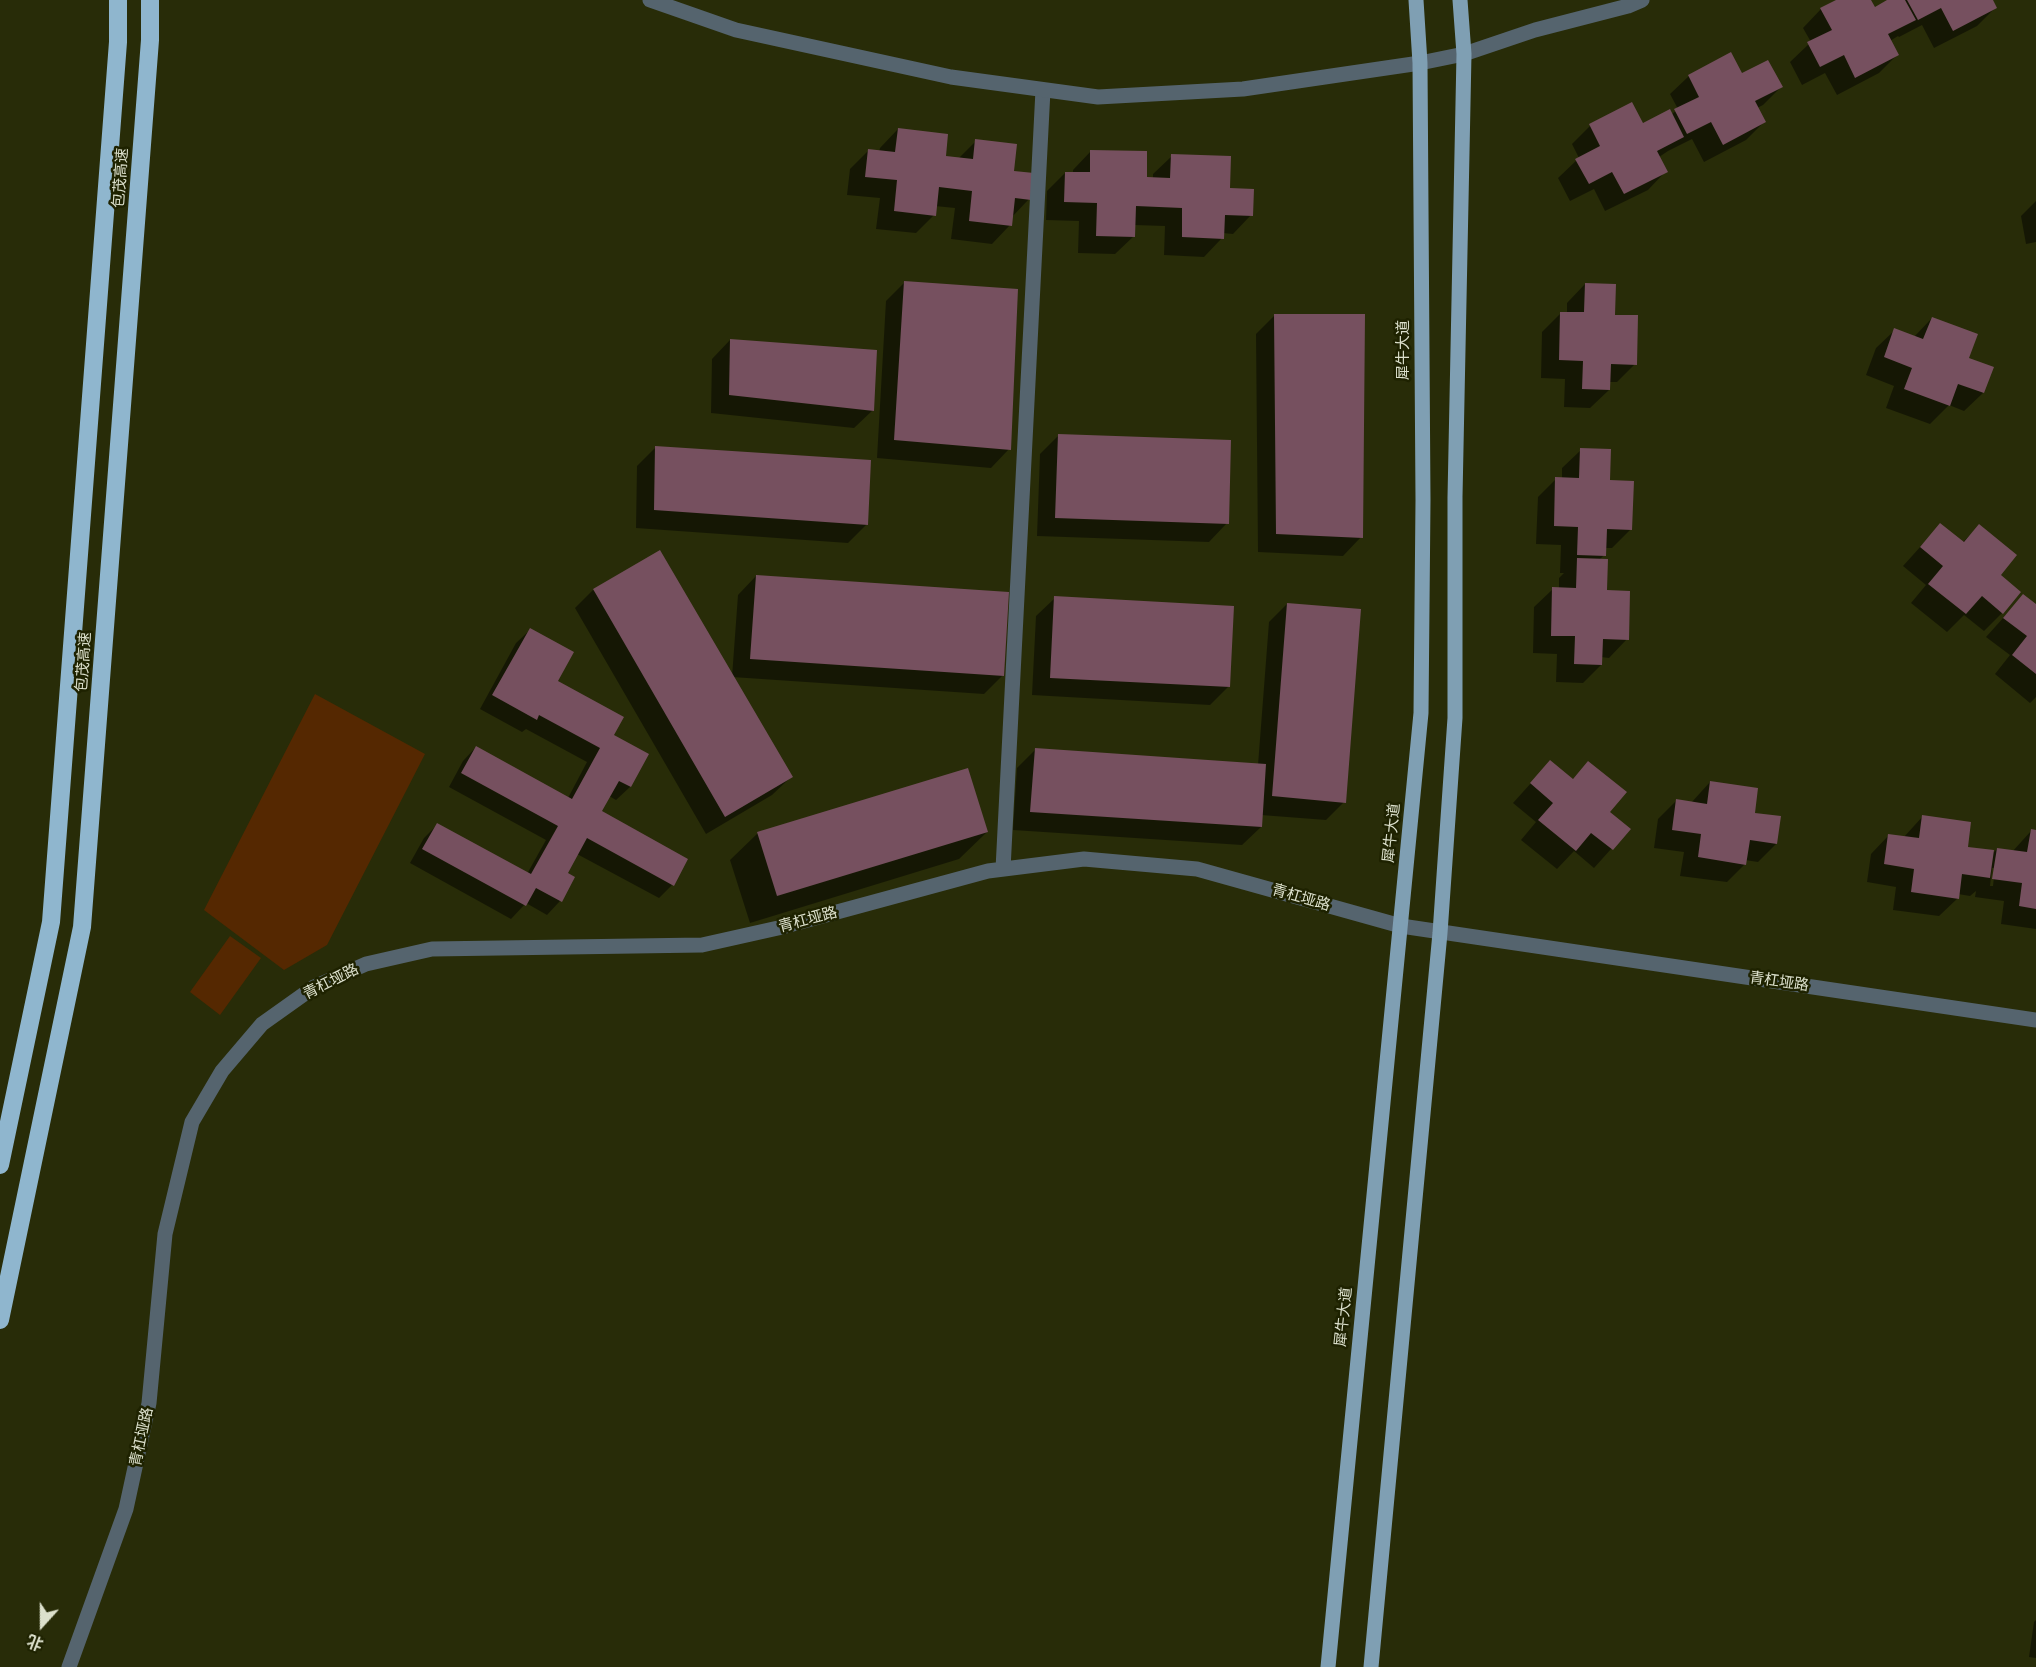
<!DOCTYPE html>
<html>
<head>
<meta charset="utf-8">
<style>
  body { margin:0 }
  #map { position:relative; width:2036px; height:1667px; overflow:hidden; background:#282c08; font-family:"Fira Sans Condensed","Noto Sans SC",sans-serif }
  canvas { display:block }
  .north { position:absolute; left:12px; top:1595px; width:60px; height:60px; -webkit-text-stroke:4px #1e2200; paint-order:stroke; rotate:201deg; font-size:16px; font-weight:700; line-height:24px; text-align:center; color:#dce0cc }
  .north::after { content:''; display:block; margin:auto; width:21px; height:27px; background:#dce0cc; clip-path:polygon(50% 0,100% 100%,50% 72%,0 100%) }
</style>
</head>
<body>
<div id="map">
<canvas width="2036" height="1667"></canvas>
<div class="north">北</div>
</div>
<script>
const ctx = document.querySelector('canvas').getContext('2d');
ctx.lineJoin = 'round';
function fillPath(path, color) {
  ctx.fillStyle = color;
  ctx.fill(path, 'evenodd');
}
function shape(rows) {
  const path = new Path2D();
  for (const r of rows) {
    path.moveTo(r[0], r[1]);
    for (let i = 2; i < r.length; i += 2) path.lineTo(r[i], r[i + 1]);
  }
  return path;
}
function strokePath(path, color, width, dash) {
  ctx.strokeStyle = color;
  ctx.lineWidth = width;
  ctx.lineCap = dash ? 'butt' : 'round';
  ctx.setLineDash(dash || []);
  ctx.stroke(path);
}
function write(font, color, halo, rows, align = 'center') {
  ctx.font = font + ' "Fira Sans Condensed","Noto Sans SC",sans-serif';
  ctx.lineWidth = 5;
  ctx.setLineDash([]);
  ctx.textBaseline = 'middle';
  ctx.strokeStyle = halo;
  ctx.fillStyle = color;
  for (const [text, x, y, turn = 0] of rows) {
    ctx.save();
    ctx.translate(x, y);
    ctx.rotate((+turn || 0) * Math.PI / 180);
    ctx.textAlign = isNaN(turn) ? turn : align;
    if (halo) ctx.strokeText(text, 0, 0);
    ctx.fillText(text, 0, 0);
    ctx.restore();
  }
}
const green = shape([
  [315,694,425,754,327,945,284,970,204,910],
  [230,936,261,958,220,1015,190,992]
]);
const shadow = shape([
  [1839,0,1870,0,1874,9,1891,0,1991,0,1995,8,1977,26,1934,48,1922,25,1899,37,1898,36,1890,41,1897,55,1879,73,1837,95,1825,73,1802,85,1790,62,1811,42,1803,28,1821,9],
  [1730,54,1741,75,1781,87,1763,105,1757,108,1764,122,1746,140,1704,162,1692,139,1668,151,1659,157,1666,171,1648,190,1605,211,1594,189,1570,201,1558,178,1579,158,1572,144,1590,126,1643,125,1671,115,1678,109,1670,94,1689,76],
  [898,129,944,158,958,159,976,141,1013,172,1029,199,1011,218,1010,225,992,244,951,239,955,208,935,206,934,215,916,233,876,229,880,198,847,195,850,169,868,151,879,152,880,148],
  [1091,151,1145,178,1153,179,1153,174,1172,156,1228,190,1251,215,1233,234,1223,233,1222,238,1204,257,1164,255,1165,226,1134,225,1134,236,1115,254,1078,253,1079,221,1046,220,1047,191,1065,173,1073,173,1073,170],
  [2036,201,2036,242,2026,244,2021,216],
  [904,283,1009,449,991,468,877,458,886,301],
  [1585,284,1613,316,1635,364,1617,382,1609,382,1609,390,1590,408,1564,407,1565,379,1541,378,1542,332,1561,313,1567,313,1567,303],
  [1274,316,1361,537,1343,556,1258,552,1256,334],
  [1932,318,1983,393,1964,411,1949,405,1930,424,1886,408,1894,386,1866,375,1876,348,1895,330,1914,337],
  [730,340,873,410,854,428,711,413,712,359],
  [1058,436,1227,523,1209,542,1037,536,1040,454],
  [655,448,867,524,848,543,636,528,637,466],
  [1581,450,1609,481,1631,529,1612,548,1604,548,1604,555,1599,560,1605,591,1627,639,1609,658,1601,657,1601,665,1583,683,1556,682,1557,654,1533,653,1534,607,1553,589,1559,589,1559,578,1564,573,1560,573,1561,545,1536,544,1538,497,1556,479,1562,479,1562,468],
  [1940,525,1962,543,1979,526,1999,575,2002,613,1984,631,1964,615,1947,632,1911,603,1926,585,1903,566],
  [756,576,1003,675,984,694,732,677,791,777,772,795,706,834,575,608,593,590,732,677,738,595],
  [2023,596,2036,606,2036,697,2030,703,1995,674,2010,655,1986,637],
  [1055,598,1229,686,1210,705,1032,695,1036,616],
  [1287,604,1344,802,1326,820,1261,815,1261,827,1242,845,1013,830,1017,768,1035,750,1258,765,1269,622],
  [530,630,556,682,612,736,647,755,630,787,616,800,609,796,600,812,672,885,659,898,577,854,566,874,573,878,560,901,547,915,526,903,511,919,410,863,424,838,437,825,527,874,546,840,449,787,463,761,476,747,568,798,587,762,526,729,522,732,480,709,516,643],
  [1550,762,1572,780,1588,763,1608,812,1629,829,1594,868,1574,851,1557,869,1521,840,1536,822,1513,803],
  [1710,782,1776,844,1758,862,1745,860,1745,864,1727,882,1680,876,1684,852,1654,848,1658,819,1676,801,1691,803],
  [1923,816,1966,848,1994,852,1997,849,2012,852,2031,831,2036,831,2036,929,2001,924,2004,901,1975,897,1976,891,1970,896,1958,894,1958,898,1939,916,1893,910,1896,887,1867,882,1871,854,1889,835,1904,837],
  [1992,868,1995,868,1993,886,1990,886],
  [987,832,959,859,750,923,730,860,758,833],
  [2036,1620,2036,1658,2029,1657,2034,1622]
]);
const building = shape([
  [1836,0,1871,0,1875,7,1887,0,1905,0,1916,20,1888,34,1899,55,1855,78,1844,55,1820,67,1807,42,1832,30,1820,8],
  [1907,0,1993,0,1997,8,1953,31,1941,8,1918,20],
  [1731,52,1742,73,1768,60,1783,87,1755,101,1766,122,1723,145,1711,122,1687,134,1674,109,1699,97,1688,75],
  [1632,102,1643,123,1670,109,1684,137,1657,151,1668,172,1624,194,1612,172,1589,184,1575,159,1600,146,1589,124],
  [898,128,948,134,946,156,973,159,975,139,1017,144,1014,171,1034,173,1031,200,1015,198,1012,226,969,221,972,191,939,187,936,216,894,211,897,180,865,177,868,149,895,152],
  [1090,150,1147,151,1147,177,1170,178,1171,154,1231,156,1230,188,1254,189,1253,216,1225,215,1224,239,1182,237,1182,208,1136,206,1135,237,1096,236,1097,203,1064,202,1065,172,1090,172],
  [904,281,1018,289,1011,450,894,440],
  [1585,283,1616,284,1615,315,1638,315,1637,365,1611,364,1610,390,1582,389,1583,361,1559,360,1560,312,1584,312],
  [1274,314,1365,314,1363,538,1276,534],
  [1932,317,1978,334,1969,358,1994,367,1984,393,1958,384,1950,406,1904,389,1912,368,1884,357,1894,328,1923,339],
  [730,339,877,350,874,411,729,395],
  [1058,434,1231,440,1229,524,1055,518],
  [655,446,871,460,868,525,654,510],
  [1580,448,1611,449,1610,480,1634,481,1632,530,1607,529,1606,556,1577,555,1578,527,1554,526,1555,477,1579,478],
  [1940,523,1964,542,1979,524,2017,555,2001,575,2021,592,2003,614,1982,596,1966,614,1928,584,1943,566,1920,547],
  [660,550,793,777,725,817,593,589],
  [1577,558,1608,559,1607,590,1630,591,1629,640,1603,639,1602,665,1574,664,1575,636,1551,636,1552,587,1576,588],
  [756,575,1009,592,1004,676,750,659],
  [2023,594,2036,604,2036,674,2012,655,2027,636,2003,618],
  [1054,596,1234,606,1230,687,1050,678],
  [1287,603,1361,609,1346,803,1272,796],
  [530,628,574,652,558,681,624,717,614,735,649,754,631,787,619,781,602,811,688,859,674,886,587,838,568,873,575,877,562,902,536,888,526,906,422,849,437,823,531,874,558,826,461,773,476,746,572,799,600,748,539,715,537,720,492,695],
  [1035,748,1266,764,1262,827,1030,812],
  [1550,760,1573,779,1588,761,1627,792,1610,812,1631,829,1613,850,1591,833,1576,851,1538,820,1553,803,1530,783],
  [968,768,988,832,777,896,757,832],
  [1710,781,1758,788,1755,813,1781,816,1777,844,1750,840,1746,865,1698,857,1701,834,1672,830,1676,799,1707,804],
  [1922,815,1971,822,1968,847,1994,850,1990,878,1962,874,1959,899,1911,892,1914,869,1884,864,1888,834,1919,838],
  [2031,829,2036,830,2036,909,2019,906,2022,883,1992,879,1997,848,2027,852]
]);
const minor = shape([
  [1003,869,1043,90],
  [69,1667,126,1509,149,1403,165,1234,192,1122,222,1071,262,1024,314,987,366,964,432,949,702,945,778,928,988,871,1084,859,1197,869,1401,926,2036,1020]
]);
const tertiary = shape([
  [650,0,736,30,951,77,1098,97,1243,89,1420,63,1464,54,1535,30,1628,6,1642,0]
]);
const primary = shape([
  [1328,1667,1421,713,1423,500,1420,63,1416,0],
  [1371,1667,1440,933,1455,718,1455,497,1464,54,1460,0]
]);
const motorway = shape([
  [0,1165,51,922,118,42,118,0],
  [0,1320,82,927,150,40,150,0]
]);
const streetNames = [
  ["包茂高速",121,178,-86],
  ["犀牛大道",1404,350,-90],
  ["包茂高速",84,662,-86],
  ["犀牛大道",1392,833,-84],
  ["青杠垭路",1301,898,16],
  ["青杠垭路",808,920,-15],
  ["青杠垭路",331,982,-27],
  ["青杠垭路",1779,982,8],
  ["犀牛大道",1344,1317,-84],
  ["青杠垭路",142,1437,-78]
];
fillPath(green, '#552801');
fillPath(shadow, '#0007');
fillPath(building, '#76505f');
strokePath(minor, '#55646e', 15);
strokePath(tertiary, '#55646e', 15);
strokePath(primary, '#7f9fb3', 15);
strokePath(motorway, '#8fb6ce', 18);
write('15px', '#dce0cc', '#1e2200', streetNames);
</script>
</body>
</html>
